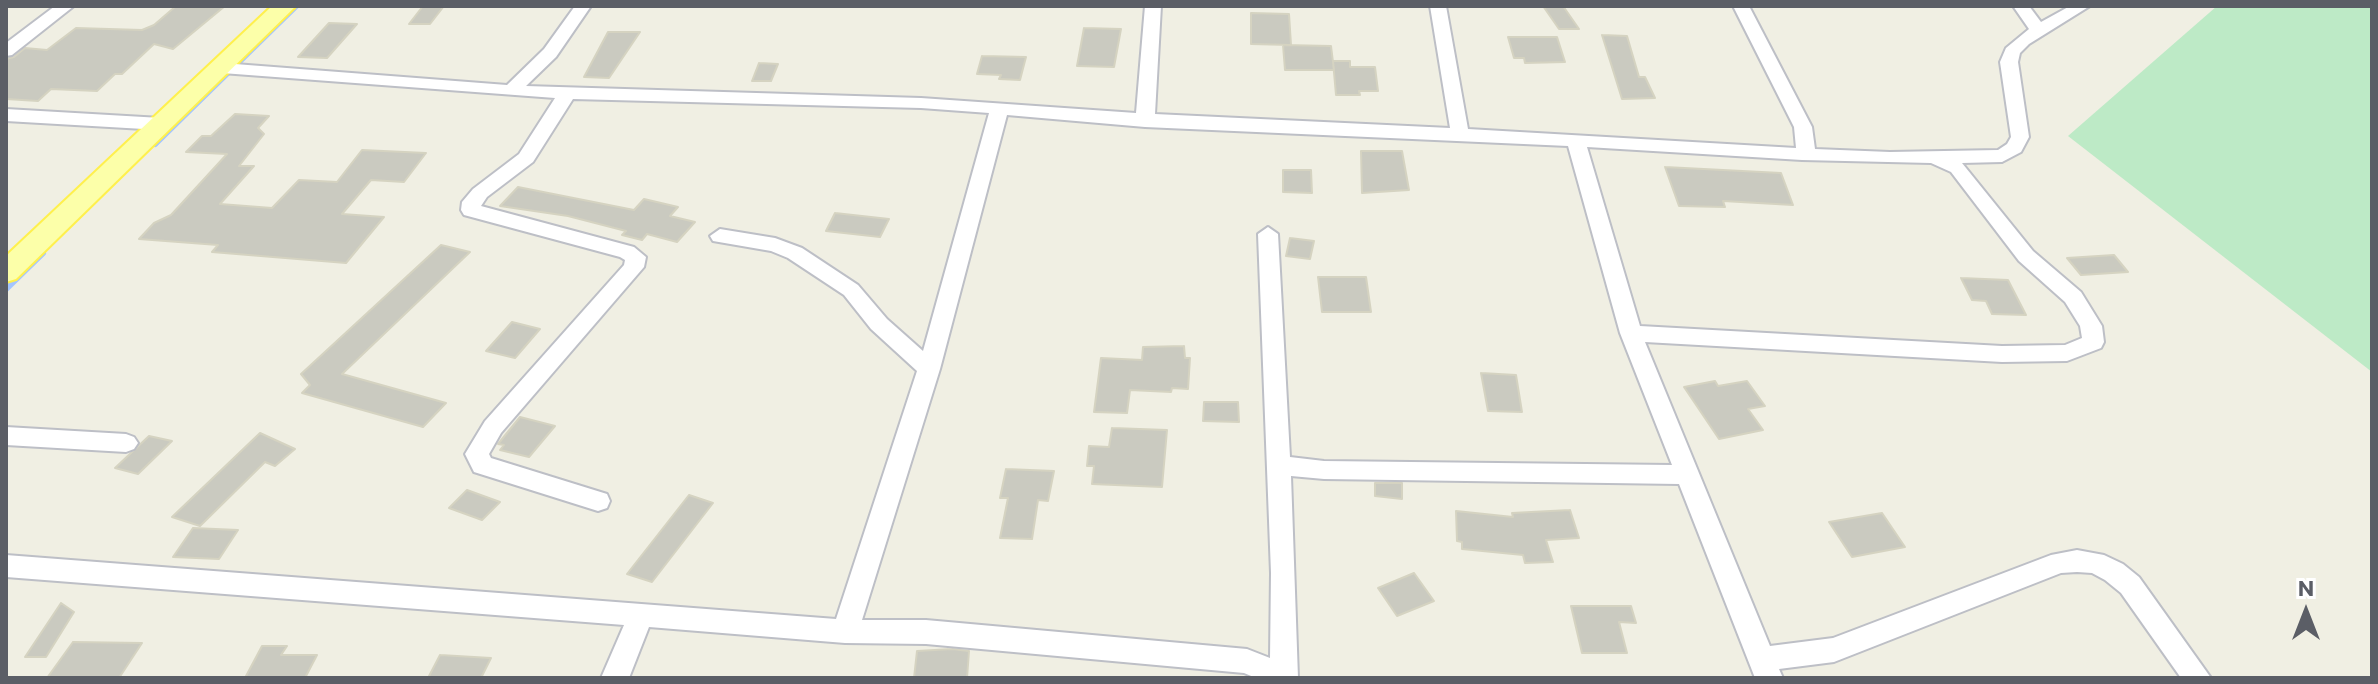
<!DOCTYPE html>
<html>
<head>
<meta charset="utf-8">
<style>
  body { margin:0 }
  #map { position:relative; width:2378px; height:684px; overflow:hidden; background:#f0efe3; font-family:Commissioner,sans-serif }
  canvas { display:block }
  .frame { position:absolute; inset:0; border:8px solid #5b5e66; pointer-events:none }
  .north { position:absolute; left:2266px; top:572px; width:80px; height:80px; -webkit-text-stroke:6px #fff; paint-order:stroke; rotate:0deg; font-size:22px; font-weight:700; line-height:32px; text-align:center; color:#5b5e66 }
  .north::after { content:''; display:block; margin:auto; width:28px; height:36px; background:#5b5e66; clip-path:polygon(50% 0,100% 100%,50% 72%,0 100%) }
</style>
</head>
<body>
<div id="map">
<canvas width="2378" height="684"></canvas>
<div class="frame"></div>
<div class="north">N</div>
</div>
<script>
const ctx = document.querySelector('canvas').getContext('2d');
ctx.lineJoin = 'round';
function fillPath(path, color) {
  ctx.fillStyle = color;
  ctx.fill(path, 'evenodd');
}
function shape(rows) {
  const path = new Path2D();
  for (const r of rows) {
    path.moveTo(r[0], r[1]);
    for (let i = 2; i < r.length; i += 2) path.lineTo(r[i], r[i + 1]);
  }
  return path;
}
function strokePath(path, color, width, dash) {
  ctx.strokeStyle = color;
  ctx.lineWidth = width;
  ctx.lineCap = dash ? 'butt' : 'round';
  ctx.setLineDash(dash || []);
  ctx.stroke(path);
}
const green = shape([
  [2217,6,2372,6,2372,372,2068,136]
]);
const stream = shape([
  [155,144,296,6],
  [6,289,43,253]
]);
const building = shape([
  [176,6,225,6,173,49,154,44,122,74,115,74,97,91,51,89,38,101,6,99,6,59,14,57,25,48,47,50,76,28,142,30,154,25,176,6],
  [423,6,444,6,430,24,409,24,423,6],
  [1543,6,1563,6,1579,29,1559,29,1543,6],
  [1251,13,1289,14,1291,45,1251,44,1251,13],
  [329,23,357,24,327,58,298,57,329,23],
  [1084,28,1121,29,1114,67,1077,66,1084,28],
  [608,32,640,32,609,78,584,77,608,32],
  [1602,35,1627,36,1639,77,1645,77,1655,98,1622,99,1602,35],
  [1508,37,1557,37,1565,62,1525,63,1524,58,1514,58,1508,37],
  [1283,45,1331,46,1334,70,1285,70,1283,45],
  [982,56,1026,57,1020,80,999,79,1001,75,977,74,982,56],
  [1333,61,1350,61,1350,67,1375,67,1378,91,1359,91,1360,95,1336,95,1333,61],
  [759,63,778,64,771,81,752,81,759,63],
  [235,114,269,116,258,128,264,134,239,166,254,166,220,204,272,208,299,180,337,182,362,150,426,153,404,182,371,180,342,214,384,217,346,263,212,252,218,245,139,239,154,223,171,215,227,154,186,152,202,136,211,136,235,114],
  [1361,151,1402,151,1409,190,1362,193,1361,151],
  [1665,167,1781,173,1793,205,1723,201,1725,207,1679,206,1665,167],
  [1283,170,1311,170,1312,193,1283,192,1283,170],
  [518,187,634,210,644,199,678,207,670,216,695,222,677,242,647,234,642,240,622,235,626,231,568,216,500,206,518,187],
  [835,213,889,219,880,237,826,231,835,213],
  [1290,238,1314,241,1310,259,1286,256,1290,238],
  [441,245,470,252,342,374,446,403,423,427,302,393,310,385,301,374,441,245],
  [2114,255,2128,272,2081,275,2067,258,2114,255],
  [1318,277,1366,277,1371,312,1322,312,1318,277],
  [1961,278,2008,280,2026,315,1992,314,1986,301,1972,300,1961,278],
  [512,322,540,329,515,358,486,351,512,322],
  [1184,346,1185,358,1190,358,1188,389,1172,388,1171,392,1130,390,1127,413,1094,412,1101,358,1142,360,1143,347,1184,346],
  [1481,373,1516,375,1522,412,1488,411,1481,373],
  [1715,381,1718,386,1747,381,1765,406,1748,409,1763,430,1719,439,1684,387,1715,381],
  [1204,402,1238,402,1239,422,1203,421,1204,402],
  [520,417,555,426,529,457,500,450,504,445,498,444,520,417],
  [1112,428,1167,430,1162,487,1092,484,1094,466,1087,466,1089,446,1109,447,1112,428],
  [260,433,295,449,275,466,265,462,200,526,172,517,260,433],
  [149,436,172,441,138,474,115,468,149,436],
  [1006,469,1054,471,1048,501,1038,500,1032,539,1000,538,1008,498,1000,498,1006,469],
  [1375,483,1402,483,1402,499,1375,496,1375,483],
  [467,490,500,502,482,520,449,508,467,490],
  [689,495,713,503,652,582,627,574,689,495],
  [1570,510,1579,538,1546,540,1553,562,1525,563,1523,555,1462,549,1462,542,1457,541,1456,511,1513,517,1512,513,1570,510],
  [1882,513,1905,547,1852,557,1829,522,1882,513],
  [193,528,238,530,219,559,173,557,193,528],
  [1414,573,1434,601,1397,616,1378,588,1414,573],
  [61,603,74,612,46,657,25,657,61,603],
  [1571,606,1631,606,1636,623,1619,622,1627,653,1582,653,1571,606],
  [73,642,142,643,119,678,47,678,73,642],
  [262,646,287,646,281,655,317,655,305,678,245,678,262,646],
  [952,649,969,651,967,678,914,678,917,651,952,649],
  [440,655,491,658,481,678,428,678,440,655]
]);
const minor = shape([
  [55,6,74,6,12,55,6,56,6,43,55,6],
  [575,6,591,6,556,57,526,86,921,98,1136,113,1145,6,1161,6,1155,114,1450,128,1430,6,1446,6,1468,129,1796,148,1794,127,1733,6,1749,6,1812,127,1815,149,1890,152,1998,150,2007,144,2011,137,2000,62,2006,48,2029,29,2013,6,2029,6,2041,22,2070,6,2090,6,2029,44,2020,53,2018,62,2029,137,2021,152,2002,162,1962,163,2033,251,2081,292,2102,326,2104,342,2101,348,2067,361,2002,362,1645,342,1770,646,1833,638,2051,555,2077,550,2104,555,2123,564,2139,577,2211,678,2181,678,2121,593,2105,580,2092,573,2077,572,2061,573,1834,662,1779,669,1783,678,1755,678,1679,484,1324,479,1291,476,1298,678,1256,678,1244,673,926,644,845,643,649,627,629,678,601,678,624,625,6,577,6,555,836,619,917,371,871,329,844,295,788,258,771,251,713,241,710,236,720,229,775,238,802,248,858,285,887,319,923,351,989,113,921,108,573,99,533,162,487,197,481,206,634,247,646,257,644,267,501,433,489,454,491,458,607,494,610,501,607,508,598,511,474,472,465,454,485,421,624,265,625,260,620,257,464,215,461,210,462,202,473,189,519,154,555,98,222,73,213,68,222,63,507,85,544,49,575,6],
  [1007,115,1145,127,1568,146,1620,333,1672,465,1324,461,1290,457,1278,234,1268,227,1258,234,1271,573,1270,658,1247,649,926,620,862,620,940,369,1007,115],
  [1587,147,1802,160,1931,163,1951,172,2019,261,2065,302,2080,326,2082,338,2065,345,2002,346,1640,326,1587,147],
  [6,109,161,118,170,124,161,130,6,121,6,109],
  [6,427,126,434,134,437,138,443,134,449,126,452,6,445,6,427]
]);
const major = shape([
  [272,6,296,6,16,279,6,282,6,256,272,6]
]);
fillPath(green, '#bdeac6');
strokePath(stream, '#a4c5ff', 6);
fillPath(building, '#cacac0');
strokePath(building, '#d5d3c1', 2);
strokePath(minor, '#bdbfc6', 4);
strokePath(major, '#fff04d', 4);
fillPath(minor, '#fff');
fillPath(major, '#fcffa9');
</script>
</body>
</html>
